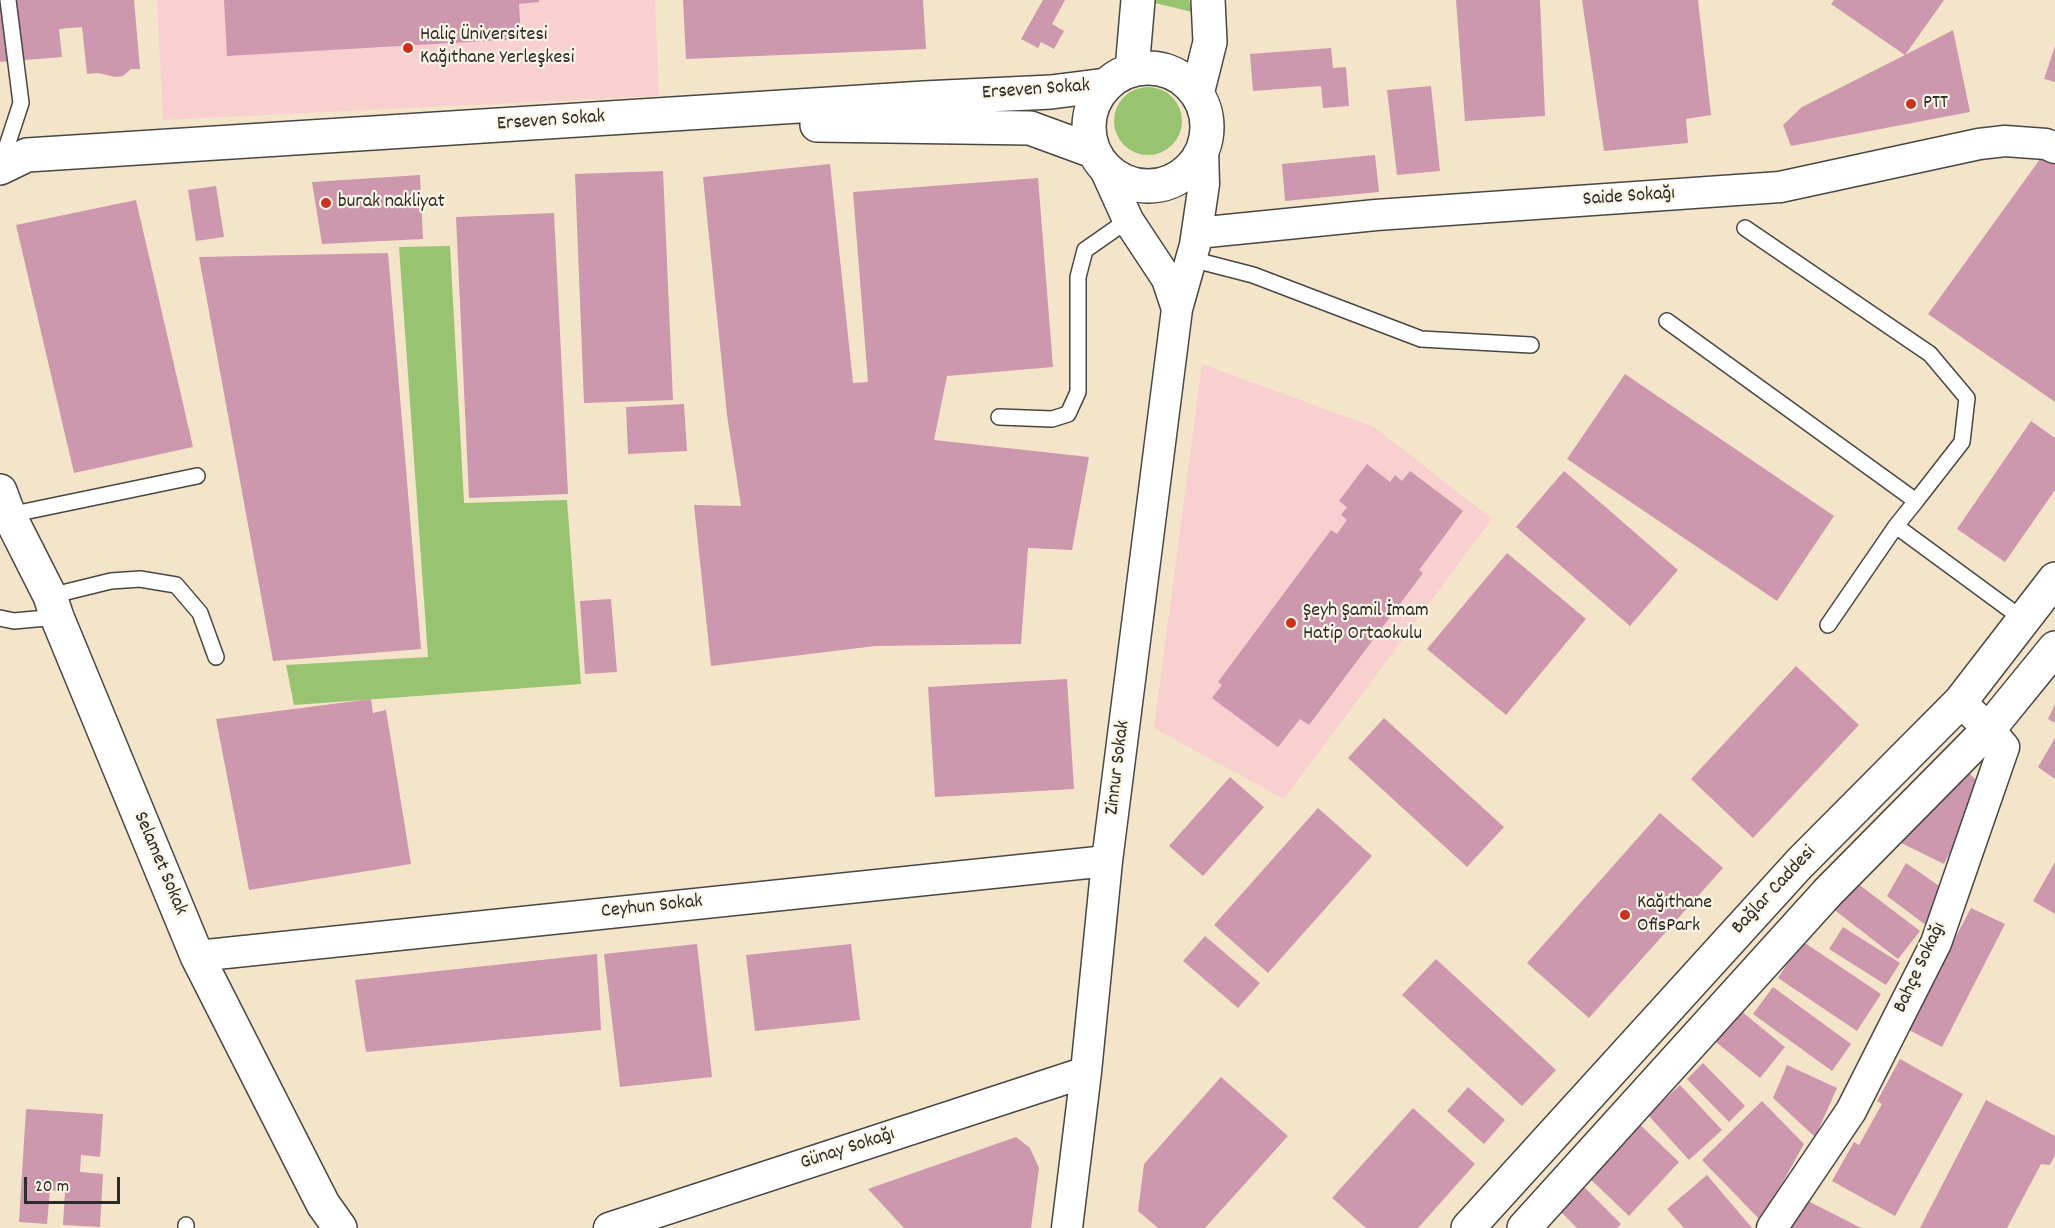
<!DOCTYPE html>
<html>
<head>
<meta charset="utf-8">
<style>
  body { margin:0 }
  #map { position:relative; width:2055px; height:1228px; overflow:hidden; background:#f4e5ca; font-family:Dekko,sans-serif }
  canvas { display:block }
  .scale { position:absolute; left:24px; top:1177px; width:96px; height:27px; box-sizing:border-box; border:3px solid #2b2b2b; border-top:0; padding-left:8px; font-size:18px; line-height:21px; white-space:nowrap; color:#2b2b2b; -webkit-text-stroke:4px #fcf5e5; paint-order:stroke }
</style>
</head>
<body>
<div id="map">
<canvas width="2055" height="1228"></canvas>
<div class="scale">20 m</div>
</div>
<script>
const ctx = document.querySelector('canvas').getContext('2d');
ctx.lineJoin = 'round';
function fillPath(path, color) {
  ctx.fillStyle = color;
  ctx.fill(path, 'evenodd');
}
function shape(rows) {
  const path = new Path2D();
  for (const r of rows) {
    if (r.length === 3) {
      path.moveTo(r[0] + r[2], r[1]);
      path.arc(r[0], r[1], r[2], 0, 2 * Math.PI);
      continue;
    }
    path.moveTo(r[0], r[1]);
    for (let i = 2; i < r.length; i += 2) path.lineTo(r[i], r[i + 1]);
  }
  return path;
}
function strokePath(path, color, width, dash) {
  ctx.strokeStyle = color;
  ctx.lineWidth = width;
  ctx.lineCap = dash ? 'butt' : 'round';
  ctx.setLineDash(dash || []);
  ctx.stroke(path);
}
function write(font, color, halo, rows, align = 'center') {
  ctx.font = font + ' Dekko,sans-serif';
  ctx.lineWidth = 4.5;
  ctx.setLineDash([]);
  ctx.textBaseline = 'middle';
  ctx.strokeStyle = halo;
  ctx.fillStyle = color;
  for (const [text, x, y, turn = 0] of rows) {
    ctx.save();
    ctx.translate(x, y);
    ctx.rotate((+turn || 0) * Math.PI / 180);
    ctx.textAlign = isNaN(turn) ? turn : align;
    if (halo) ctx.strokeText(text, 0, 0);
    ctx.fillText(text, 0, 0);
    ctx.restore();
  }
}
const built = shape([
  [157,0,655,0,659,96,163,120],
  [1202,364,1374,427,1492,519,1284,799,1154,728]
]);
const green = shape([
  [1155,0,1189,0,1192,12,1155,3],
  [1148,121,34],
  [450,246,464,503,567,500,581,684,294,705,286,665,428,657,399,247]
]);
const building = shape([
  [0,0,134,0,140,69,131,69,123,76,115,77,98,73,87,74,82,27,59,29,62,57,0,62],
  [224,0,539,0,539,2,519,4,521,39,227,56],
  [683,0,923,0,926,49,686,59],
  [1043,0,1065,0,1052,24,1064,31,1054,49,1041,42,1038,48,1021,39],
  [1456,0,1540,0,1545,116,1465,121],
  [1582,0,1698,0,1711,115,1686,119,1688,143,1604,151],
  [1834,0,1944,0,1905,55,1953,30,1970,112,1791,146,1783,125,1802,107,1905,55,1831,4],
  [2055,46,2055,82,2044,79],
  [1331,48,1333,68,1346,67,1349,106,1323,108,1321,86,1253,91,1250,54],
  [1431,86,1440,171,1397,175,1387,90],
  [1375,155,1379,192,1285,201,1282,164],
  [2043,155,2055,163,2055,402,1928,314],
  [830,164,853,383,868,382,853,192,1038,178,1053,367,947,376,934,440,1089,457,1072,550,1028,548,1021,644,875,646,711,666,694,505,741,506,727,415,703,177],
  [663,171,673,400,584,403,575,174],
  [420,175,423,239,322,244,312,182],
  [216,186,224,237,196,241,188,190],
  [136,200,193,447,74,473,16,225],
  [554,213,568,494,469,498,456,217],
  [388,253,421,649,273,661,199,257],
  [1625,374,1834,516,1777,601,1567,459],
  [684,404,687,451,628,454,626,407],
  [2031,421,2055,438,2055,490,2005,562,1957,529],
  [1367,464,1390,482,1395,475,1402,481,1410,471,1463,511,1419,570,1423,573,1309,725,1300,719,1278,747,1212,698,1222,685,1218,682,1331,530,1337,534,1347,520,1341,515,1347,507,1339,501],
  [1564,471,1678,570,1630,626,1516,527],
  [1507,553,1586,619,1506,715,1427,649],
  [611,599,617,672,585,674,580,601],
  [1796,666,1859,725,1753,838,1691,779],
  [1067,679,1074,789,935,797,928,687],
  [371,699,373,713,386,710,411,864,249,890,216,719],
  [2055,704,2055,723,2048,719],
  [1384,718,1504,827,1467,867,1348,758],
  [2055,738,2055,779,2038,767],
  [1964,768,1983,787,1944,864,1893,839],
  [1230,777,1264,807,1203,876,1169,846],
  [1318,808,1372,856,1268,973,1214,925],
  [1660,813,1723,868,1589,1018,1527,963],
  [2055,862,2055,914,2033,901],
  [1906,863,1945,890,1927,926,1887,896],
  [1849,877,1920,931,1898,959,1828,905],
  [1971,908,2005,924,1942,1047,1907,1029],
  [1843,927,1900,963,1886,985,1829,949],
  [1205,936,1260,983,1238,1008,1183,961],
  [1802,941,1881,994,1857,1031,1778,978],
  [697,944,712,1077,620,1087,604,954],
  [851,944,860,1020,755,1031,746,955],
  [597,954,601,1030,366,1052,355,980],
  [1436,959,1556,1070,1522,1106,1402,995],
  [1773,987,1851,1044,1832,1071,1753,1014],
  [1741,1011,1785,1047,1760,1078,1716,1042],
  [1900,1059,1963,1094,1895,1216,1832,1181,1854,1142,1859,1145,1882,1104,1877,1101],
  [1703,1063,1745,1106,1729,1122,1687,1079],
  [1787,1065,1837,1088,1815,1137,1773,1098],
  [1221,1077,1288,1136,1205,1228,1158,1228,1138,1211,1144,1164],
  [1680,1085,1722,1130,1689,1160,1648,1115],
  [1468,1087,1505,1120,1484,1144,1447,1111],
  [1986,1100,2055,1136,2055,1155,2050,1165,2041,1164,2007,1228,1920,1228],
  [1762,1101,1804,1144,1761,1221,1702,1160],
  [1413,1108,1475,1164,1418,1228,1366,1228,1332,1198],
  [26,1109,103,1114,100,1157,81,1155,80,1172,103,1174,100,1227,63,1225,65,1192,50,1190,47,1224,19,1222],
  [1636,1121,1679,1162,1629,1216,1585,1174],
  [1016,1137,1030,1148,1039,1168,1031,1228,904,1228,868,1189],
  [1707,1175,1752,1228,1684,1228,1667,1209],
  [1582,1185,1621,1224,1617,1228,1577,1228,1558,1209],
  [1802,1198,1861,1228,1787,1228]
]);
const lane = shape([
  [1,164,21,103,8,0],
  [1745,228,1930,354,1967,398,1962,442,1916,501],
  [1191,259,1253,275,1421,339,1531,345],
  [1667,321,1916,501,1896,526],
  [999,417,1052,419,1068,414,1078,392,1078,277,1085,250,1128,220],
  [9,515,197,476],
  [50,596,111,581,140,579,176,585,200,613,216,657],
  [0,618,14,621,57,617],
  [1828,625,1896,526,2024,620],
  [186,1228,186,1225]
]);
const street = shape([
  [1104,167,1128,220,1167,279,1177,309],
  [1197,233,1376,215,1780,187,1979,144,2005,141,2046,144,2055,148],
  [197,956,1107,861],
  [609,1228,1086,1072],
  [1067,1228,1086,1072,1107,861,1177,309,1195,245,1204,184,1203,151],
  [1772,1228,1851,1111,1936,943,2004,747,1989,729,1960,702]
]);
const secondary = shape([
  [1148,127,59],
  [1132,70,1138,0],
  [1197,94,1210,42,1208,0],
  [817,125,1030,128,1093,151],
  [0,168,27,155,924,98,1051,92,1106,85],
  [0,491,9,515,50,596,57,617,197,956,323,1204,340,1228],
  [1468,1228,1799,864,1960,702,2055,579],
  [1524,1228,1828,892,1989,729,2055,648]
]);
const markers = [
  [408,48,6,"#c8321e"],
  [1911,104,6,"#c8321e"],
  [326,203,6,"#c8321e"],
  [1291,623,6,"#c8321e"],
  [1625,915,6,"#c8321e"]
];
const poiNames = [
  ["Haliç Üniversitesi",420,36],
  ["Kağıthane Yerleşkesi",420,59],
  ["PTT",1923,104],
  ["burak nakliyat",338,203],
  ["Şeyh Şamil İmam",1303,612],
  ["Hatip Ortaokulu",1303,635],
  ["Kağıthane",1637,904],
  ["OfisPark",1637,927]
];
const streetNames = [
  ["Erseven Sokak",1036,91,-4],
  ["Erseven Sokak",551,122,-4],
  ["Saide Sokağı",1629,198,-4],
  ["Zinnur Sokak",1119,768,-83],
  ["Selamet Sokak",159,864,67],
  ["Bağlar Caddesi",1775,891,-47],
  ["Ceyhun Sokak",652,908,-6],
  ["Bahçe Sokağı",1921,968,-65],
  ["Günay Sokağı",848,1150,-18]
];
fillPath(built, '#f7d0cf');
fillPath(green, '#98c370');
fillPath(building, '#cd97ae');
strokePath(lane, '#494743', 18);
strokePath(street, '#494743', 33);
strokePath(secondary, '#494743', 36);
strokePath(lane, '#fff', 15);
strokePath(street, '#fff', 30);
strokePath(secondary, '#fff', 33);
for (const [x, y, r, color] of markers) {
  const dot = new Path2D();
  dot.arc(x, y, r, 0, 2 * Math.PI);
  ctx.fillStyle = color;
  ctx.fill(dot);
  strokePath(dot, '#fcf5e5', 2);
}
write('20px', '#2b2b2b', '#fcf5e5', poiNames, 'left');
write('20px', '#2b2b2b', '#fcf5e5', streetNames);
</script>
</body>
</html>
